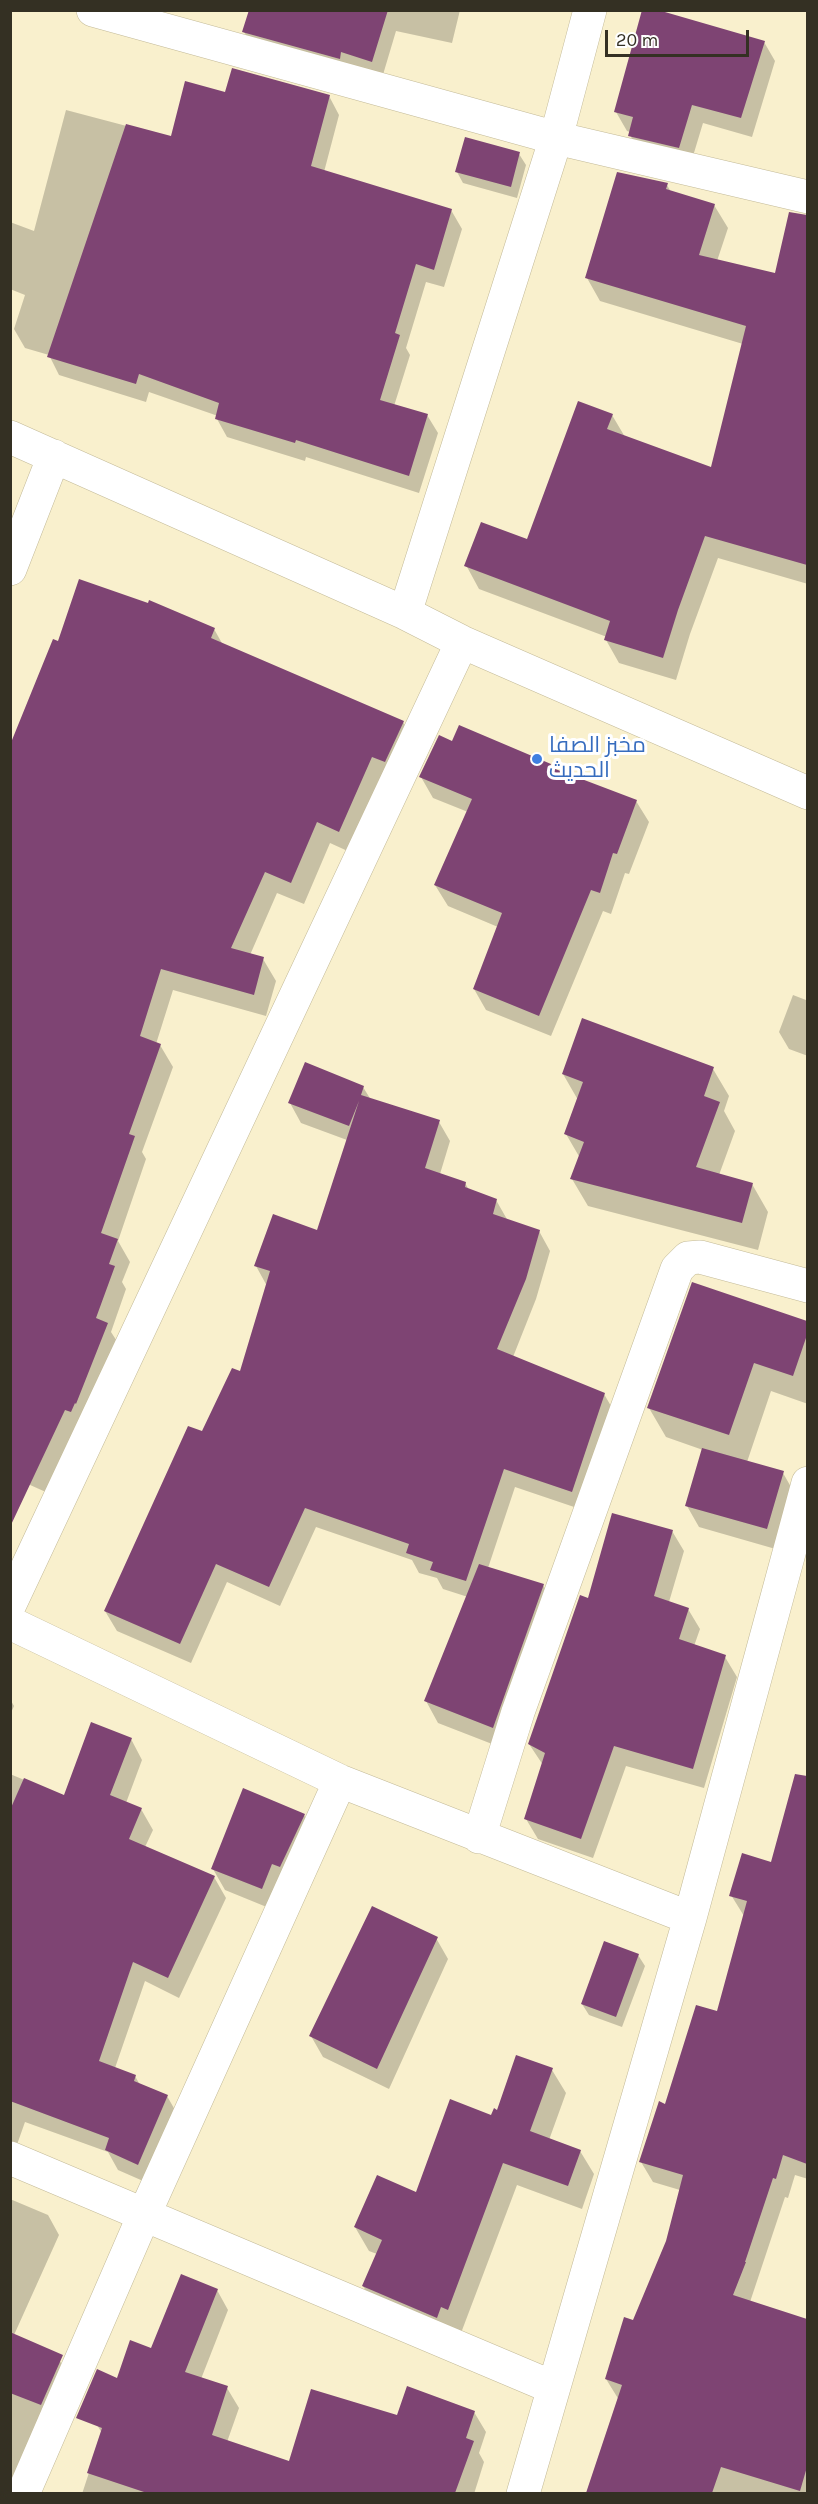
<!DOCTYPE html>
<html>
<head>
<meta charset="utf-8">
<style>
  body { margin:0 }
  #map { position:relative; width:818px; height:2504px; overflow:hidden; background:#f9f0cd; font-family:Karla,sans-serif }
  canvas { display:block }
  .frame { position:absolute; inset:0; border:12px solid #343023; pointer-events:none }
  .scale { position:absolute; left:605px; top:30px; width:144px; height:27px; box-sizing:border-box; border:3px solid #343023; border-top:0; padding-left:8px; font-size:18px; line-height:21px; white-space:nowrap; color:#343023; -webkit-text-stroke:4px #fff; paint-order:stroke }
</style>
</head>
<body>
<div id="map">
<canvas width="818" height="2504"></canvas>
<div class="frame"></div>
<div class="scale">20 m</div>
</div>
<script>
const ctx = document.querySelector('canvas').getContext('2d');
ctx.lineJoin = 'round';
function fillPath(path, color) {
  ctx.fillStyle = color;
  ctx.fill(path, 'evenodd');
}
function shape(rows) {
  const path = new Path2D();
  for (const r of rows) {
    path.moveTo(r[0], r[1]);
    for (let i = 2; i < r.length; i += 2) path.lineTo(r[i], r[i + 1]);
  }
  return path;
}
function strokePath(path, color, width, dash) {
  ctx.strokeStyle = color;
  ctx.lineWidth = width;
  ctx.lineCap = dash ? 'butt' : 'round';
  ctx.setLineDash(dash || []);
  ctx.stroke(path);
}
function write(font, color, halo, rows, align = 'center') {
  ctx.font = font + ' Karla,Cairo,sans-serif';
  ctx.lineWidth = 6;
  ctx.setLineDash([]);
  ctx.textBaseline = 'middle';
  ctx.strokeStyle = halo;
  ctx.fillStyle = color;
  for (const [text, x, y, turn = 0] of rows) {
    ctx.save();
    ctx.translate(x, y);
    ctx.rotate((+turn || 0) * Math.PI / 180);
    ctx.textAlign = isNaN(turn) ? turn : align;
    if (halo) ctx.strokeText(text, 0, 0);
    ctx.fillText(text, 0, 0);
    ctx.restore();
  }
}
const shadow = shape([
  [250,10,460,10,452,43,396,31,382,78,254,49,244,32],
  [764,42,775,61,752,137,703,123,690,166,641,155,630,135,630,132,627,131,616,112],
  [226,94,329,96,339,115,324,172,451,210,462,229,444,287,426,282,406,348,410,355,394,406,427,415,438,433,419,493,306,457,305,461,227,437,217,419,218,416,149,392,146,402,59,375,49,355,25,348,14,329,25,295,10,289,10,222,34,231,66,110,172,138],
  [519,154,526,165,517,198,463,183,457,172],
  [667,185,671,192,714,205,728,228,717,261,776,274,787,225,808,229,808,584,718,558,690,634,676,680,619,663,606,640,607,637,479,589,466,565,527,541,612,415,625,437,712,469,743,344,600,301,587,278],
  [214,629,223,645,403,722,416,744,352,853,330,843,304,904,277,893,250,955,263,959,276,981,266,1016,173,990,156,1044,160,1045,173,1067,142,1152,146,1159,118,1241,130,1262,122,1282,126,1289,111,1332,120,1346,48,1493,19,1480,59,643],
  [453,743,550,765,552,770,636,801,649,822,629,874,625,873,611,914,603,911,551,1036,486,1010,474,989,498,927,448,906,435,885,468,812,433,798,421,777],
  [808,994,808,1056,789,1049,779,1032,793,995,806,1000],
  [713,1069,729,1096,724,1111,735,1131,719,1175,752,1184,768,1212,758,1250,588,1206,572,1179,580,1158,566,1134,578,1100,563,1074],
  [363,1087,371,1100,439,1122,450,1141,440,1174,465,1183,469,1190,496,1200,508,1221,539,1231,550,1251,536,1299,513,1357,604,1394,615,1413,583,1510,515,1487,488,1568,543,1585,555,1607,505,1749,438,1723,426,1701,468,1597,443,1589,437,1578,419,1573,412,1560,316,1527,280,1606,227,1582,191,1663,117,1631,105,1611,202,1433,241,1373,267,1286,256,1266,318,1231,347,1140,301,1123,290,1103],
  [693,1284,808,1322,808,1404,771,1391,747,1462,783,1473,795,1494,779,1550,699,1527,687,1506,703,1450,666,1437,649,1408],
  [672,1531,684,1551,669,1602,688,1609,700,1629,694,1646,725,1657,737,1677,704,1788,626,1766,593,1858,538,1839,526,1819,543,1765,529,1744,589,1599],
  [10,1699,14,1706,10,1715],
  [131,1739,142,1760,126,1803,141,1809,153,1830,145,1847,214,1877,226,1898,179,1998,145,1981,115,2068,135,2076,140,2085,167,2096,179,2117,150,2184,118,2170,108,2152,25,2122,14,2153,10,2151,10,1774,65,1797],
  [796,1779,808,1782,808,2179,795,2175,788,2198,785,2197,750,2302,808,2321,808,2494,588,2494,619,2400,606,2379,634,2322,667,2241,680,2190,653,2182,641,2162,666,2106,718,2013,744,1916,731,1895,773,1864],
  [304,1815,316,1836,274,1910,225,1890,213,1869],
  [436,1938,448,1959,389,2089,323,2057,311,2036],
  [638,1955,645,1966,622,2027,589,2015,582,2004],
  [517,2057,552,2070,566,2093,549,2140,580,2151,594,2174,582,2209,517,2185,461,2333,377,2310,363,2286,377,2254,369,2251,355,2227,417,2194,498,2112],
  [10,2199,48,2215,59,2235,14,2335,55,2353,67,2373,10,2494],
  [217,2290,228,2310,201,2379,227,2388,239,2408,227,2442,290,2463,398,2417,474,2412,486,2432,479,2453,484,2462,474,2494,82,2494,102,2433,97,2425,118,2380]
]);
const building = shape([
  [249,10,388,10,372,62,341,52,340,59,242,32],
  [642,10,658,10,765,41,741,118,692,105,679,148,628,136,633,117,614,112],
  [232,68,330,95,311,166,452,209,434,270,416,264,395,333,400,335,380,400,428,414,409,476,296,440,295,443,215,419,219,403,139,374,136,384,47,357,126,124,171,136,185,81,225,92],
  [465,137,520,152,511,187,455,172],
  [617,172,668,183,666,189,715,204,699,255,775,273,789,212,807,215,807,565,705,536,678,610,663,658,604,640,610,621,464,566,481,522,527,539,578,401,613,414,607,429,711,467,746,326,585,278],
  [79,579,148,603,149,600,215,628,211,638,404,721,385,762,372,757,339,832,317,822,291,883,265,872,231,948,264,957,254,995,161,969,140,1036,161,1044,129,1134,135,1136,101,1233,118,1239,109,1264,115,1266,96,1318,108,1323,76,1404,75,1403,71,1412,65,1410,10,1527,10,745,53,639,58,641],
  [459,725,551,764,550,767,637,800,617,854,613,853,600,893,591,890,539,1016,473,989,502,913,434,885,472,799,419,777,439,735,452,741],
  [582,1018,714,1067,704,1096,720,1102,696,1167,753,1183,742,1223,570,1179,584,1142,564,1134,583,1082,562,1074],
  [305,1062,364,1086,361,1095,440,1120,425,1168,466,1182,465,1187,497,1199,493,1214,540,1230,526,1279,497,1349,605,1393,572,1492,504,1469,466,1581,430,1570,433,1562,406,1553,409,1544,305,1508,269,1587,216,1564,180,1644,104,1611,188,1426,202,1431,232,1368,240,1371,270,1271,254,1266,273,1214,317,1230,359,1101,349,1126,288,1103],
  [692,1282,807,1321,807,1335,793,1376,754,1363,729,1435,647,1408],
  [702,1448,784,1471,767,1529,685,1506],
  [612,1513,673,1530,654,1596,689,1608,679,1639,726,1655,693,1769,614,1746,581,1839,524,1819,545,1753,528,1744,580,1595,588,1598],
  [479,1564,544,1584,493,1728,424,1701],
  [91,1722,132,1738,110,1795,142,1808,129,1839,215,1876,168,1978,133,1962,99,2061,136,2075,134,2081,168,2095,138,2165,105,2150,109,2138,10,2101,10,1810,24,1778,64,1795],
  [795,1774,807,1776,807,2164,783,2155,776,2179,773,2178,745,2262,746,2262,733,2295,807,2319,807,2467,800,2491,721,2467,712,2493,586,2493,622,2385,605,2379,624,2317,633,2320,666,2241,683,2175,639,2162,659,2101,665,2104,696,2005,717,2011,747,1901,729,1896,742,1853,771,1862],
  [243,1788,305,1814,280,1867,272,1864,262,1889,211,1869],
  [372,1906,438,1937,377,2069,309,2036],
  [604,1941,639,1954,616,2017,581,2004],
  [516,2055,553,2068,530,2131,581,2150,568,2186,503,2163,448,2310,441,2307,437,2318,362,2286,382,2240,354,2227,377,2175,416,2192,450,2099,491,2115,494,2108,497,2110],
  [181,2274,218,2289,185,2372,228,2386,212,2435,289,2461,311,2389,397,2415,407,2386,475,2411,466,2438,474,2441,455,2493,147,2493,87,2473,102,2428,76,2418,97,2369,117,2378,130,2340,151,2348],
  [10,2332,63,2355,41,2405,10,2393]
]);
const minor = shape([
  [93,10,556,138,808,197],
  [10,437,405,613,462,642,808,793],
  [10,569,54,456],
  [405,613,556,138,590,10],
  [10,1604,462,642],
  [10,1623,340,1781,690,1918],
  [479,1837,518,1712,677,1269,688,1258,700,1257,808,1286],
  [10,2158,552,2387],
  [23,2494,144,2215,340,1781],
  [523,2494,690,1918,808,1483]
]);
const markers = [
  [537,759,6,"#3f7fe0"]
];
const shopNames = [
  ["مخبز الصفا",549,746],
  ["الحديث",549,771]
];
fillPath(shadow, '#0003');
fillPath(building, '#7e4473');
strokePath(minor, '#c3ba98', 34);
strokePath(minor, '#fff', 33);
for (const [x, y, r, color] of markers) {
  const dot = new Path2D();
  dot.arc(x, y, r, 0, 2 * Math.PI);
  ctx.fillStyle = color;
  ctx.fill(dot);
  strokePath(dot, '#fff', 2);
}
write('22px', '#366cbe', '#fff', shopNames, 'left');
</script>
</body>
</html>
